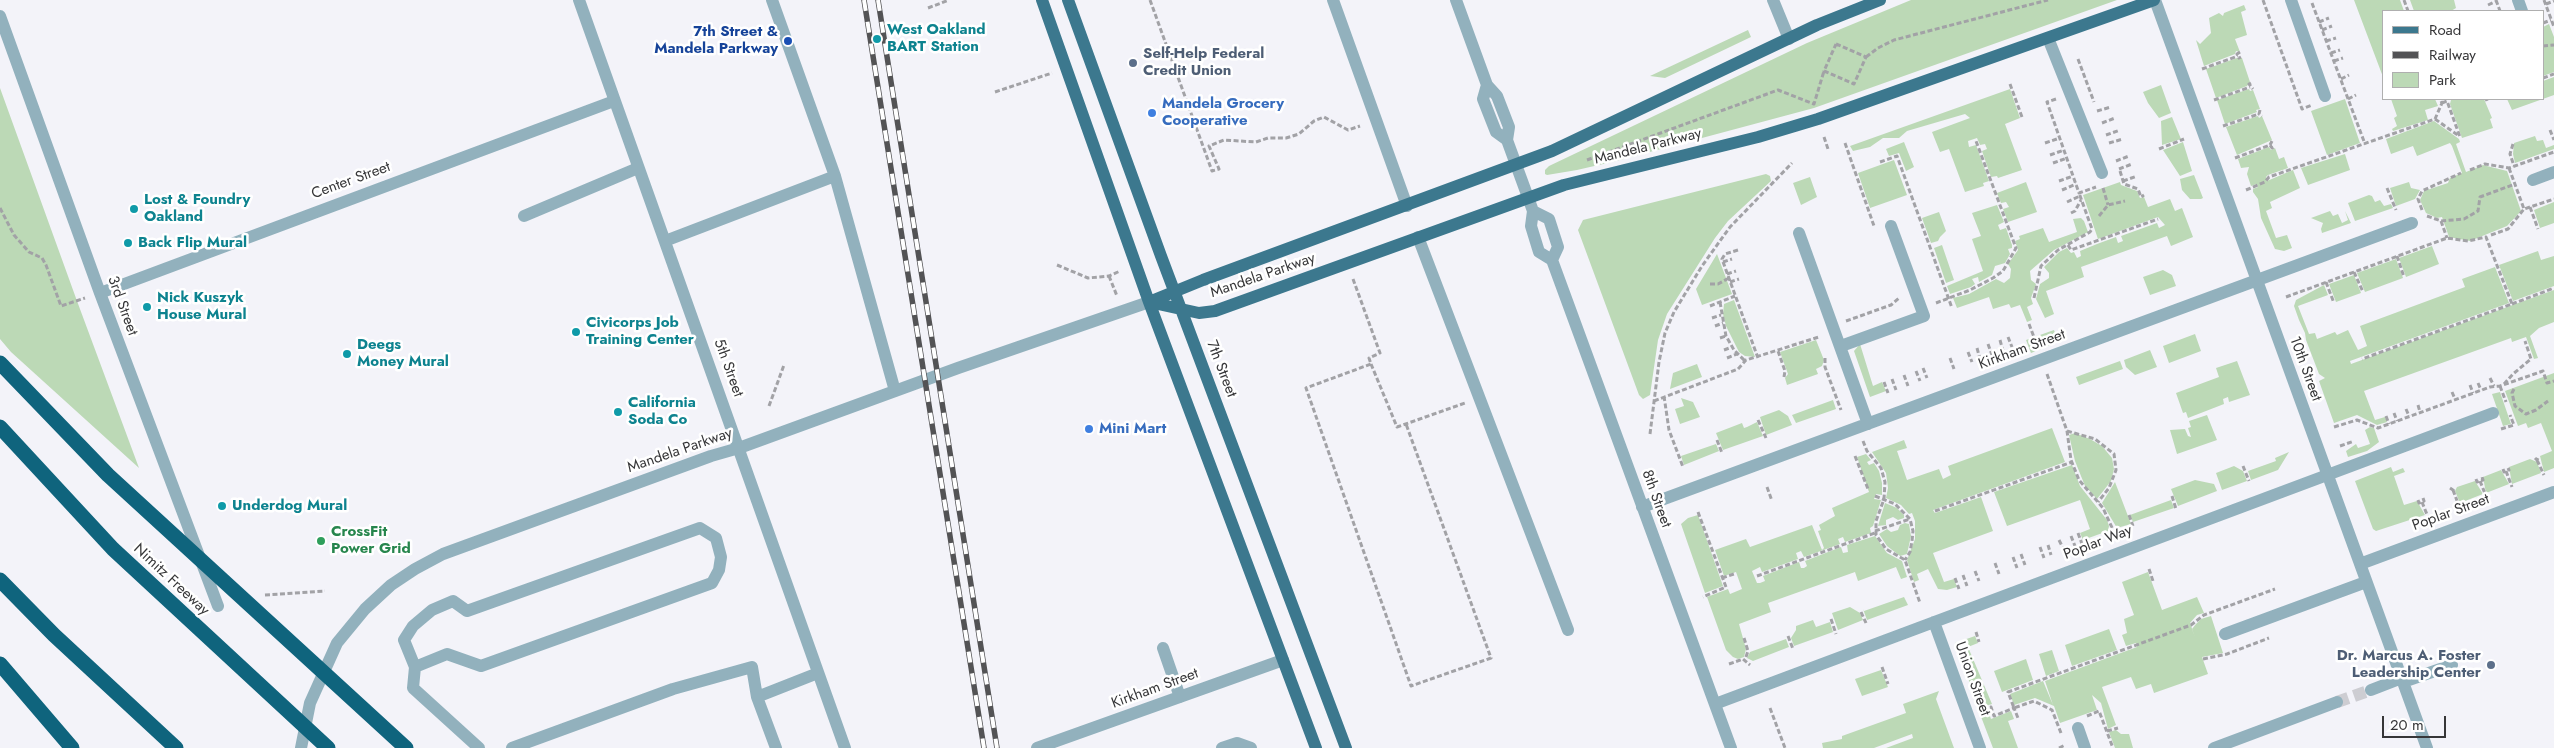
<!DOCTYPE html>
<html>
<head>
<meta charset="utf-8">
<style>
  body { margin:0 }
  #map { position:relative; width:2554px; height:748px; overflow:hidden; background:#f3f3f9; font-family:Jost,sans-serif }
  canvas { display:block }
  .legend { position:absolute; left:2382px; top:10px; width:162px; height:90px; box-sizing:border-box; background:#fff; border:1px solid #afafaf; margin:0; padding:6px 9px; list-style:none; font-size:15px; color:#363638 }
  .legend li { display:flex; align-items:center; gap:10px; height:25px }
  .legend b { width:25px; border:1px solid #afafaf }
  .scale { position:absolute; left:2382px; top:716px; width:64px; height:22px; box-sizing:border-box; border:2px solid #363638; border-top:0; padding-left:6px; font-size:15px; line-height:18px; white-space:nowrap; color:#363638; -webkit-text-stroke:4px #fff; paint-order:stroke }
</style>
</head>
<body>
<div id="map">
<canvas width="2554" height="748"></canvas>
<ul class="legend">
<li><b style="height:6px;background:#3c788e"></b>Road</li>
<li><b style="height:6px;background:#535355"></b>Railway</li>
<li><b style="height:14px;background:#bcd9b6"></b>Park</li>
</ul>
<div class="scale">20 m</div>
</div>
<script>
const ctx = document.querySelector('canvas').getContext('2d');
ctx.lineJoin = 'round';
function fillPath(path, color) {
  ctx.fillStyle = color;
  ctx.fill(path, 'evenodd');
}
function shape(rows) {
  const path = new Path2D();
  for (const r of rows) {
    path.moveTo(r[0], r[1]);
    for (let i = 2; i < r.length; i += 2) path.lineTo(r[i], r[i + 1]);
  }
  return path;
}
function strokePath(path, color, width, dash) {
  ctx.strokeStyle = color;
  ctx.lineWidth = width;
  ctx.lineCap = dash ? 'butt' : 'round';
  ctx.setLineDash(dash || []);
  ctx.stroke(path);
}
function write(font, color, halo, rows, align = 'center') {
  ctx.font = font + ' Jost,sans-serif';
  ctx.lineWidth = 5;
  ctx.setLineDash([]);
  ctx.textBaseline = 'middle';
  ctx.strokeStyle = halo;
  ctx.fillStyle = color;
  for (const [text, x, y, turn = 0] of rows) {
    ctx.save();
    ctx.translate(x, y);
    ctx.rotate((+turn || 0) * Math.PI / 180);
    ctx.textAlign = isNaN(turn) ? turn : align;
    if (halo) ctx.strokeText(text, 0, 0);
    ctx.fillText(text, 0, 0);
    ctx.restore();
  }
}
const green = shape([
  [1911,0,2117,0,1814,108,1616,161,1577,170,1547,175,1545,174,1545,170,1549,166,1807,43],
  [2354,0,2400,0,2404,11,2383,11,2383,77],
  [2410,0,2454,0,2456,8,2451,11,2414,11],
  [2244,5,2246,10,2241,12,2247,35,2235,39,2240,52,2236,51,2235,54,2204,66,2196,40,2200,44,2211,33,2209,18,2219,13,2223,16,2224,13],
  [2549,24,2554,37,2554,72,2543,76,2543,27],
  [1748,30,1751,37,1665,78,1650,76],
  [2237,58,2242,58,2250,82,2247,86,2216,98,2206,69],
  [2554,77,2554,95,2512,110,2507,99,2543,99,2543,81],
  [2161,85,2171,113,2159,118,2148,103,2143,92],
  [0,88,77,301,139,468,11,352,0,339],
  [2010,89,2020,118,2005,124,2022,170,1998,178,1997,176,1991,177,1982,151,1987,149,1985,144,1980,145,1977,138,1968,141,1969,147,1976,145,1989,181,1983,183,1984,186,1965,192,1949,149,1940,152,1932,132,1970,118,1965,114,1907,131,1899,138,1883,138,1870,147,1853,151,1850,146],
  [2249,89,2250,91,2253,90,2260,109,2256,110,2257,112,2225,124,2217,100],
  [2345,99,2360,143,2327,155,2311,111],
  [2391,99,2435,99,2438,106,2425,110,2428,120,2393,131,2392,129,2397,126,2394,118,2397,116],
  [2448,99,2484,99,2492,118,2490,119,2493,128,2462,138,2450,104,2451,100],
  [2258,116,2259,118,2262,116,2272,140,2237,155,2226,127],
  [2172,117,2181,139,2162,145,2161,121],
  [2434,121,2459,139,2460,142,2456,144,2466,172,2483,165,2507,171,2521,211,2507,226,2470,241,2449,237,2442,217,2437,218,2426,213,2420,200,2424,191,2448,183,2450,178,2462,173,2452,146,2450,143,2417,156,2413,146,2391,154,2386,139],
  [2535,136,2537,141,2543,140,2546,148,2554,145,2554,149,2515,163,2513,154,2514,143],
  [1904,142,1914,167,1906,171,1899,153,1889,156,1886,149],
  [2183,142,2192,171,2180,176,2163,150],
  [2269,147,2271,150,2275,148,2279,159,2284,157,2288,168,2268,175,2266,177,2267,181,2293,170,2300,188,2270,202,2272,208,2266,211,2276,238,2287,235,2292,248,2284,251,2275,249,2261,218,2258,199,2253,192,2253,189,2258,187,2257,184,2251,186,2247,174,2249,167,2241,168,2238,159],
  [2345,154,2350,170,2308,185,2301,168],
  [1894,160,1907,195,1870,208,1858,173],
  [1766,174,1770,176,1771,181,1728,221,1715,238,1667,314,1658,340,1650,395,1643,399,1639,395,1578,230,1583,220],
  [2194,175,2203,198,2201,199,2190,199,2182,190,2180,179],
  [1810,177,1817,197,1801,205,1793,183],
  [2026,182,2037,212,2008,222,2003,209,2009,207,2006,202,2001,203,1997,193],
  [2120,182,2121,185,2137,191,2140,198,2144,197,2148,207,2170,199,2175,211,2182,208,2193,237,2171,246,2167,236,2081,267,2084,277,2046,291,2054,314,2045,318,2036,299,2040,284,2049,278,2049,273,2044,267,2059,252,2067,248,2071,253,2074,252,2077,258,2081,256,2080,251,2097,244,2116,237,2118,243,2123,241,2121,236,2157,223,2159,228,2165,225,2158,217,2098,239,2083,195],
  [2409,182,2411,188,2420,190,2415,199,2396,206,2390,188],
  [2369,195,2372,196,2375,202,2380,200,2384,206,2391,204,2393,208,2355,221,2348,203],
  [2554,202,2554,223,2540,228,2534,210],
  [1997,205,2004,222,1998,225,2000,230,2006,228,2012,245,2012,248,2008,249,2010,254,2005,263,1995,266,1992,275,1979,282,1978,277,1972,279,1975,284,1971,287,1950,294,1947,286,1983,271,1972,239,1981,236,1972,213],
  [2330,211,2333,216,2338,214,2342,223,2348,220,2345,211,2351,223,2322,233,2321,229,2323,223,2311,218],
  [1939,212,1946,231,1940,237,1938,241,1931,243,1922,218],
  [2081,218,2084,221,2088,232,2054,250,2030,271,2031,280,2036,284,2031,298,2033,304,2027,307,2032,320,2027,322,2020,305,2011,308,2009,304,1993,309,1989,297,1957,308,1953,298,1969,294,1996,279,2004,283,2010,278,2011,269,2008,264,2018,250,2015,241,2020,239,2019,236,2043,228,2049,242,2077,232,2073,219],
  [1942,245,1954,280,1946,283,1934,248],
  [2432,246,2439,264,2406,277,2399,258],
  [2538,251,2541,260,2554,256,2554,286,2513,301,2499,265],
  [1717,254,1732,294,1702,305,1696,289],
  [2396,259,2403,278,2365,292,2357,273],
  [2495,267,2509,303,2350,361,2351,364,2554,290,2554,322,2539,328,2530,336,2538,358,2534,359,2526,337,2512,342,2511,338,2364,391,2375,420,2385,417,2387,422,2377,425,2357,415,2334,423,2319,381,2325,378,2319,374,2306,340,2305,333,2299,320,2294,306,2296,300,2324,285,2328,295,2298,306,2309,334,2315,333,2317,339,2335,332,2337,335,2348,330,2358,350,2367,346,2360,326,2465,287,2462,279],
  [2163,270,2172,275,2176,286,2150,295,2143,277],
  [2354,275,2361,293,2336,302,2329,284],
  [1734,300,1755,357,1745,356,1739,352,1726,326,1723,314,1724,304],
  [2054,330,2058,342,2031,353,2026,340],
  [2195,334,2201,351,2169,363,2163,346],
  [1816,340,1824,360,1822,366,1816,369,1818,374,1787,385,1785,378,1788,374,1780,352],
  [1860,344,1873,386,1882,382,1886,391,1870,397,1854,351],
  [2150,350,2157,367,2135,375,2126,367,2124,360],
  [2120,361,2123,369,2079,385,2076,377],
  [2237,361,2250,395,2229,402,2228,397,2223,399,2224,404,2188,418,2186,412,2183,413,2176,393,2219,377,2216,368],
  [1697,364,1702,377,1670,389,1673,373],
  [2554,373,2554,468,2544,472,2540,456,2552,451,2541,423,2528,428,2526,423,2518,426,2505,391],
  [2500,392,2511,424,2503,426,2492,394],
  [1681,398,1693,402,1700,417,1680,424,1675,409,1684,406],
  [1833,400,1836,409,1796,423,1792,415],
  [1779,410,1788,416,1792,425,1766,435,1760,417],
  [2207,415,2217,440,2177,454,2170,430,2185,429,2188,436,2191,437,2188,428,2191,427,2189,421],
  [1757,422,1763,436,1723,450,1716,433,1742,423,1744,428,1747,427],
  [2370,427,2374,428,2379,442,2367,451,2348,457,2346,451,2356,444,2358,448,2370,444,2365,430],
  [2052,428,2065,462,1933,510,1935,513,1981,497,1993,531,1933,553,1944,582,1954,579,1957,587,1947,590,1938,589,1928,569,1917,574,1919,580,1914,582,1907,560,1915,539,1915,521,1912,513,1909,514,1901,505,1886,498,1888,488,1886,473,1872,452,1904,440,1907,448,1897,451,1907,480,1939,469,1943,479,1951,475,1948,466],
  [2075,433,2090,439,2102,446,2112,458,2114,469,2111,481,2097,499,2085,486,2075,461,2069,435],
  [1716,444,1719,451,1684,465,1681,456],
  [2289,452,2278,470,2251,480,2248,471,2276,461,2275,458],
  [1866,454,1871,460,1867,462,1869,465,1874,463,1879,471,1882,483,1882,495,1876,494,1874,499,1881,500,1873,526,1870,528,1871,533,1845,542,1843,537,1838,539,1840,544,1804,557,1801,551,1796,553,1798,559,1762,572,1760,567,1752,571,1757,583,1760,583,1765,581,1763,576,1799,562,1801,568,1804,568,1807,566,1805,561,1841,547,1843,553,1848,552,1847,545,1875,536,1887,553,1902,561,1907,577,1901,579,1896,567,1858,581,1855,572,1768,603,1771,612,1739,624,1746,649,1744,657,1738,659,1733,657,1726,650,1707,597,1728,589,1730,594,1742,589,1736,572,1724,576,1715,550,1746,539,1750,547,1812,525,1822,550,1824,548,1818,531,1821,530,1819,525,1835,516,1832,508,1869,492,1857,457],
  [2530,459,2537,462,2541,473,2512,484,2509,467],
  [2072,465,2080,486,2107,520,2109,526,2108,531,2083,540,2080,533,2090,529,2080,500,2007,526,1994,492],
  [2234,466,2243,471,2247,481,2222,490,2216,473],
  [2391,467,2393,472,2403,468,2405,472,2394,476,2404,505,2417,501,2425,515,2376,531,2373,529,2355,481],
  [2501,470,2509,484,2486,493,2483,477],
  [2195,480,2214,484,2217,491,2178,506,2171,489],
  [2475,481,2483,494,2460,503,2455,491,2457,487],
  [2115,482,2131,524,2117,528,2102,503],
  [2171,500,2174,508,2133,522,2130,515],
  [1885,503,1897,508,1904,515,1904,518,1898,520,1893,517,1886,520,1886,525,1878,526],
  [1698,515,1723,586,1705,593,1681,524,1688,518],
  [1905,523,1909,524,1911,536,1907,554,1900,556,1887,546,1879,534,1887,529,1891,532,1898,530,1900,525],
  [2148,572,2162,610,2197,597,2204,613,2197,615,2190,623,2195,637,2192,629,2196,624,2201,619,2211,616,2223,653,2202,657,2208,674,2154,693,2151,684,2136,689,2131,677,2102,687,2116,725,2108,729,2101,703,2092,695,2097,710,2060,723,2054,706,2035,698,2014,705,2010,694,2043,681,2053,705,2045,681,2137,647,2136,643,2126,646,2122,635,2127,633,2124,619,2134,615,2122,582],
  [1904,597,1908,605,1867,620,1863,609,1864,611],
  [1850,607,1860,613,1863,620,1838,630,1832,613],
  [1813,620,1816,627,1830,622,1833,632,1794,646,1791,638,1796,630,1796,626],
  [2109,629,2117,650,2072,666,2065,645],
  [1975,636,1978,643,1968,647,1992,704,1979,708,1955,643],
  [1786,639,1789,647,1753,661,1747,658,1750,652],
  [2052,650,2059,671,2046,676,2039,654],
  [2026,659,2033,680,2002,692,1994,671],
  [1881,670,1888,687,1862,696,1855,679],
  [1939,691,1936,699,1954,748,1886,748,1913,738,1912,734,1874,748,1823,748,1822,743,1842,739,1842,736,1906,713,1903,704],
  [1988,711,1991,719,2011,711,2014,719,2008,721,2018,748,1993,748,1980,714],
  [2116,730,2121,734,2129,734,2133,748,2115,748,2109,732]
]);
const minorTunnel = shape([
  [2337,702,2371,690]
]);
const path = shape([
  [1150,0,1212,171,1219,169,1209,146,1224,140,1256,142,1268,138,1286,138,1299,134,1314,121,1324,117,1348,130,1360,126],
  [2263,0,2302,109,2312,105],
  [2404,0,2408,11],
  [2496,0,2500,11],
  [2544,0,2554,27],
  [2312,3,2365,144],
  [2546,4,2554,1],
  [2488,5,2497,1],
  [928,8,949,0],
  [2319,22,2329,18],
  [2543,23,2551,20],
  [2322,30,2332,26],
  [2326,41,2336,38],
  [1836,44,1866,57,1854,84,1824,71,1836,44],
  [2543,46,2554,45],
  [2240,52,2237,54,2239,58,2241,57],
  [2331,53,2340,50],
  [1866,57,1878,48,1894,40,2048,0],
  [2078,59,2094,102],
  [2334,61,2343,58],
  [2202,69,2238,56],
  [2543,78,2554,74],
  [2341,79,2349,75],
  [2251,83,2249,84,2253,89],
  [2010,84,2022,117],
  [995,92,1052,73],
  [2056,99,2047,102,2079,193,2096,187],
  [2348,99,2356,95],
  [2214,100,2250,87],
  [2485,100,2488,99],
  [2442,103,2447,101,2460,137],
  [2260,110,2259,114,2262,116],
  [2097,111,2111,107],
  [2435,119,2459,136],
  [2102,123,2115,118],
  [2223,126,2259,114],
  [2550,130,2554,140],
  [2106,135,2120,130],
  [1824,137,1828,149],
  [1845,143,1874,226],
  [2045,143,2060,138],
  [2109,143,2123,139],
  [2513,144,2510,154,2514,166],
  [2270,145,2272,141],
  [2159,149,2184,139],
  [2050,155,2064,150],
  [2235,158,2270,145,2272,148,2274,147],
  [1587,160,1778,90,1814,104,1824,71],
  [2116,161,2129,156],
  [1880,162,1897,156,1952,308],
  [2053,163,2067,158],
  [2509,168,2524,209,2554,199],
  [2119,169,2132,164],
  [2470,170,2485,164,2509,168,2554,152],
  [2120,171,2124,184,2138,189,2141,197,2144,195],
  [2059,181,2073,176],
  [2123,181,2137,176],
  [2103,188,2108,205],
  [2387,188,2396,210],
  [2062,190,2076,184],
  [2246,190,2265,182,2269,177,2435,119,2442,103,2440,99],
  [2067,202,2080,196],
  [2530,207,2538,229],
  [0,208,14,235,29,252,42,258,46,265,61,306,85,298],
  [2422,210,2418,199,2422,191,2461,173],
  [2071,213,2075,211,2081,200],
  [2099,216,2108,205,2125,201],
  [2427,216,2441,221,2464,219,2478,211,2480,197,2515,184],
  [2441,221,2447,238],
  [2491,235,2508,229,2524,209],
  [2068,245,2071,250,2158,219],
  [1738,250,1725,254,1722,259,1758,358],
  [2397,256,2404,277],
  [1723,262,1732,259],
  [1057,265,1088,278,1109,276,1120,271],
  [2354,272,2363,292],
  [1727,274,1736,271],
  [1109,276,1117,296],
  [1353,279,1380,353,1369,358,1371,364,1306,388,1411,686,1491,658,1406,424],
  [1730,282,1739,279],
  [2326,282,2334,303],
  [1710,284,1718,284,1729,278],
  [2286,297,2447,238,2468,241,2486,237,2512,304,2362,359],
  [2034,298,2041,266,2058,250,2090,232,2092,229,2079,193],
  [1720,302,1726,336,1734,350,1745,361],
  [1936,303,1970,290,1993,278,2003,271,2016,248,1976,141],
  [2512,304,2554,288],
  [1710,306,1735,296],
  [1712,318,1721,315],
  [1846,321,1891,305,1899,298],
  [2029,324,2037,345],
  [1715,326,1723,323],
  [2008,337,2012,347],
  [1720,338,1726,336],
  [2000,340,2003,351],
  [1988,344,1992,355],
  [1977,348,1980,359],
  [1724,350,1732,347],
  [1778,351,1785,371,1784,377],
  [1968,352,1972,362],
  [1727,358,1737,354],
  [1825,358,1825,367,1841,410],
  [1950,358,1954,369],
  [1371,364,1397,427,1465,403],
  [1923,368,1927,378],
  [1916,371,1920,381],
  [2047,374,2067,431,2071,460,2079,480,2103,508,2114,532],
  [1904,375,1908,386],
  [2490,378,2494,386],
  [1892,379,1896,390],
  [1884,382,1888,393],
  [2478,383,2481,390],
  [2504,384,2513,374,2531,359,2525,341],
  [2470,385,2473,393],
  [2500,386,2506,402],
  [2514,389,2512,393,2515,406,2526,414,2536,410,2548,401],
  [2452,392,2455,399],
  [1664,396,1669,430,1683,467],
  [1654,401,1738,369,1746,360,1819,337],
  [2418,405,2420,412],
  [769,406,784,365],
  [2406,409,2409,416],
  [2394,413,2397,421],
  [2386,416,2389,424],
  [1758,420,1766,438],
  [2334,427,2357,420,2378,428,2490,387,2500,386,2543,371,2547,383,2554,381],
  [2501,429,2514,425,2510,415],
  [2067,431,2095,439,2114,454,2116,470,2109,488,2098,502],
  [1650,434,1659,362,1665,333,1674,312,1702,266,1730,227,1792,163],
  [1717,440,1722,453],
  [1863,441,1867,451,1881,468,1885,482,1884,499,1876,521,1876,535,1886,549,1905,560,1920,603],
  [2340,446,2354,441],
  [1855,456,1868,489],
  [2535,458,2537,460,2539,456],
  [2537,460,2544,475],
  [2243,466,2249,481],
  [2503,469,2504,472,2509,470,2508,468],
  [2506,471,2512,487],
  [2476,479,2477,482,2483,480,2482,477],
  [2480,481,2486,496],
  [1767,487,1772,501],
  [2450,488,2453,490,2455,487],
  [2453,490,2459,506],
  [1875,496,1895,504,1910,519,1913,531,1912,541,1910,552,1905,560],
  [2172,496,2176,509],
  [2418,500,2419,503,2424,501,2423,498],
  [2422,502,2428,517],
  [1935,511,2072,462],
  [1698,512,1726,587,1703,597],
  [2129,515,2133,526],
  [1875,531,1910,519],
  [2078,533,2082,544],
  [2071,536,2075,546],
  [2059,540,2064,550],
  [2048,545,2051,555],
  [2040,547,2044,558],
  [2021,554,2025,565],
  [2013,557,2017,568],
  [1995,563,1999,574],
  [2149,569,2153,581],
  [1975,571,1979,581],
  [1963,575,1967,586],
  [1757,576,1875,533],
  [1722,578,1734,574],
  [1955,578,1959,589],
  [265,595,325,591],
  [1861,612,1866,623],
  [1831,619,1836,634],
  [1976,632,1979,642],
  [1788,636,1793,649],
  [1744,638,1748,651,1745,660],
  [2203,659,2227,654,2269,638],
  [1729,664,1743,659,1750,665],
  [1882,667,1888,684],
  [1770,708,1785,748],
  [1983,710,1991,707,1994,716,2014,708,2018,718],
  [2087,716,2099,711,2113,748],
  [2107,731,2118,728],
  [2061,733,2052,710,2034,701,2014,708,2008,692,2191,625,2204,615,2275,589],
  [2059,748,2065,745]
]);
const minor = shape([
  [579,0,845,748],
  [772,0,835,176,895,391],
  [1333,0,1407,206],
  [1456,0,1487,85,1497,96,1509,127,1507,140,1533,211,1531,226,1539,252,1552,260,1731,748],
  [1773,0,1789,39],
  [2155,0,2427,748],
  [2291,0,2325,96],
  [2518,0,2522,11],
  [0,16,100,293,218,606],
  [2048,38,2102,173],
  [1487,85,1483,99,1496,132,1507,140],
  [2533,180,2554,172],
  [1533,211,1549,219,1558,247,1552,260],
  [524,216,638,168],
  [1799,233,1868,424],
  [1418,237,1568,630],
  [665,241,835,176],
  [100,293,614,101],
  [1841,346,1924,316,1891,226],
  [1642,507,2412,223],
  [2360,564,2554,492],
  [1934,622,1980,748],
  [2225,634,2366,582],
  [1163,648,1180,697],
  [415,667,447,654,481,666,712,583,719,570,721,557,716,538,700,528,467,611,453,601,432,610,413,626,404,640,415,667,413,688,479,748],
  [2403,682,2452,665],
  [2371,690,2402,678],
  [757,697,776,748],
  [1715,704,2493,413],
  [2078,728,2085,748],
  [301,748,310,703,337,643,365,609,391,585,415,569,443,554,711,456,739,448,958,368,1149,302],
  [512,748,673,689,752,667,757,697,818,673],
  [1037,748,1283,660],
  [1222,748,1237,743,1251,748],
  [2214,748,2337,702]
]);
const major = shape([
  [1042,0,1149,302,1316,748],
  [1068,0,1161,256,1346,748],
  [1149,302,1199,313,1215,311,1564,185,1758,137,1818,119,2154,0],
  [1149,302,1203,280,1552,151,1817,25,1880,0]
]);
const highway = shape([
  [0,363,108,475,406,748],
  [0,427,113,549,328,748],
  [0,580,54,635,176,748],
  [0,664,72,748]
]);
const rail = shape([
  [864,0,984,748],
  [878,0,997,748]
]);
const markers = [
  [877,39,5,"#0f9aa8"],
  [788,41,5,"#1a4fb4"],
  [1133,63,5,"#5c6f8a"],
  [1152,113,5,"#3f7fe0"],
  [134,209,5,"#0f9aa8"],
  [128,243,5,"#0f9aa8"],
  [147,307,5,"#0f9aa8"],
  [576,332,5,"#0f9aa8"],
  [347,354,5,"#0f9aa8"],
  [618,412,5,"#0f9aa8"],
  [1089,429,5,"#3f7fe0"],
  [222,506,5,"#0f9aa8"],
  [321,541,5,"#2e9e5b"],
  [2491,665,5,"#5c6f8a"]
];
const cultureNames = [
  ["West Oakland",887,30],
  ["BART Station",887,47],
  ["Lost & Foundry",144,200],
  ["Oakland",144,217],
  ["Back Flip Mural",138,243],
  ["Nick Kuszyk",157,298],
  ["House Mural",157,315],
  ["Civicorps Job",586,323],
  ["Training Center",586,340],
  ["Deegs",357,345],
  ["Money Mural",357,362],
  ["California",628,403],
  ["Soda Co",628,420],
  ["Underdog Mural",232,506]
];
const transitNames = [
  ["7th Street &",778,32],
  ["Mandela Parkway",778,49]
];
const serviceNames = [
  ["Self-Help Federal",1143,54],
  ["Credit Union",1143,71],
  ["Dr. Marcus A. Foster",2481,656,"right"],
  ["Leadership Center",2481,673,"right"]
];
const shopNames = [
  ["Mandela Grocery",1162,104],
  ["Cooperative",1162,121],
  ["Mini Mart",1099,429]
];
const streetNames = [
  ["Mandela Parkway",1648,147,-14],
  ["Center Street",351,181,-20],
  ["Mandela Parkway",1263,276,-19],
  ["3rd Street",122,306,70],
  ["Kirkham Street",2022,350,-20],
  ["5th Street",728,368,70],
  ["7th Street",1221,369,69],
  ["10th Street",2305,369,70],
  ["Mandela Parkway",680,451,-19],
  ["8th Street",1656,499,70],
  ["Poplar Street",2451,513,-20],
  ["Poplar Way",2098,543,-21],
  ["Nimitz Freeway",171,580,43],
  ["Union Street",1972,679,70],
  ["Kirkham Street",1155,689,-20]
];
const leisureNames = [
  ["CrossFit",331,532],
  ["Power Grid",331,549]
];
fillPath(green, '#bcd9b6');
strokePath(minorTunnel, '#cdcdd2', 12, [12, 6]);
strokePath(path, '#a2a2a6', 3, [5, 2.5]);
strokePath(minor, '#92b1bd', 12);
strokePath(major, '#3c788e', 12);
strokePath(highway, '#0f647d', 15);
strokePath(rail, '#535355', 5.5);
strokePath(rail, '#fff', 4, [11]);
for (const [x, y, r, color] of markers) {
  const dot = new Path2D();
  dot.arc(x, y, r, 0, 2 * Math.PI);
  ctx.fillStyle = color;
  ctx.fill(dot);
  strokePath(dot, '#fff', 2);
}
write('bold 15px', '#0d838f', '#fff', cultureNames, 'left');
write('bold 15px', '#164399', '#fff', transitNames, 'right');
write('bold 15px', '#4e5e75', '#fff', serviceNames, 'left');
write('bold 15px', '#366cbe', '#fff', shopNames, 'left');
write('15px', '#363638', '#fff', streetNames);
write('bold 15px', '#27864d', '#fff', leisureNames, 'left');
</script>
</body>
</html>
